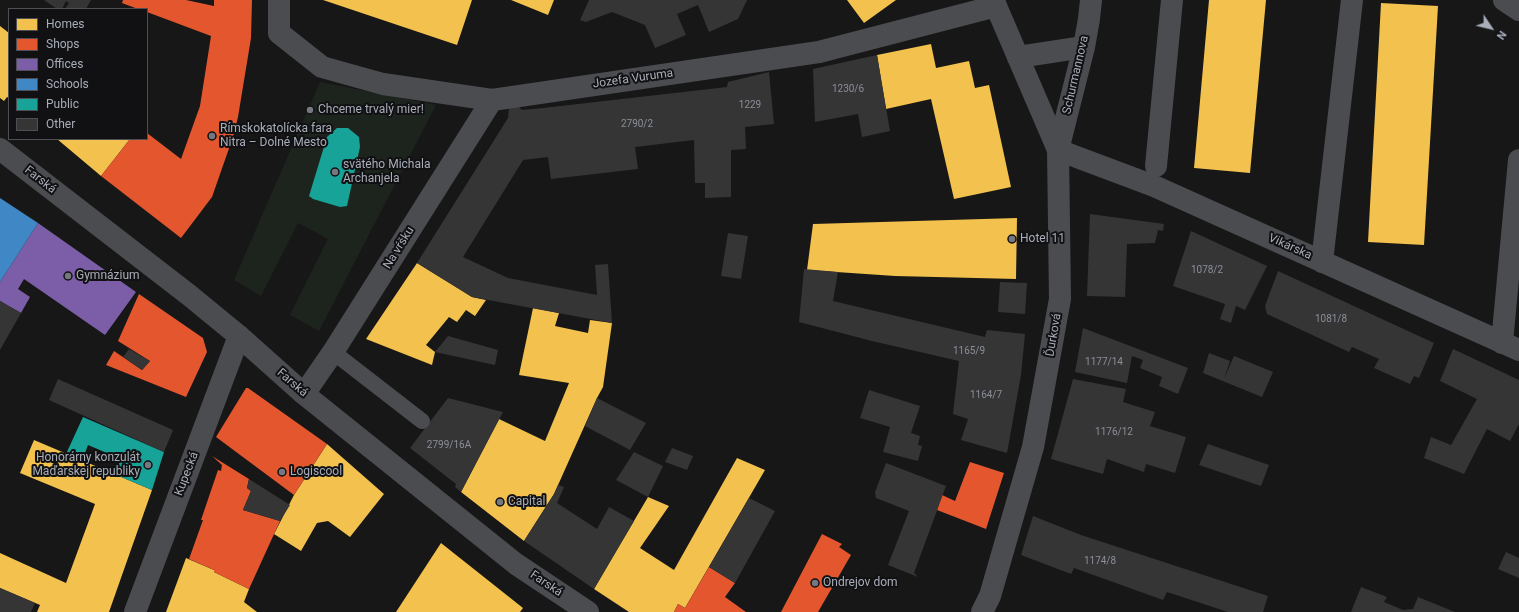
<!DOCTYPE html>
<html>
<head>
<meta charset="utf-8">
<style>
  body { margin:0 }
  #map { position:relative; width:1519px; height:612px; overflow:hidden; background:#171717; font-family:Roboto,sans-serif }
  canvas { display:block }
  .legend { position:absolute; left:8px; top:8px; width:140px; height:132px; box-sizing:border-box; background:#111113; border:1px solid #4d4f55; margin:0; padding:5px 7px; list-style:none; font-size:12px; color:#a8adb8 }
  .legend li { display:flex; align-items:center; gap:8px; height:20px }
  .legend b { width:20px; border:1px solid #4d4f55 }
  .north { position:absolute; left:1471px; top:8px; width:40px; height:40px; -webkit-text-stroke:3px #111113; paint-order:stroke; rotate:125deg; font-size:11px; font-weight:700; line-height:16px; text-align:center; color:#a8adb8 }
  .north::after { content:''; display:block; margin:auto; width:14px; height:18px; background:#a8adb8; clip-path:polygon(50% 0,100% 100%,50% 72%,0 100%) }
</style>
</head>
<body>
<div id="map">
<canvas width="1519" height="612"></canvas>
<ul class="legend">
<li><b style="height:11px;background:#f2c14e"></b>Homes</li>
<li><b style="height:11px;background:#e4572e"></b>Shops</li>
<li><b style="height:11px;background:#7b5ea7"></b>Offices</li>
<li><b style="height:11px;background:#3f88c5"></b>Schools</li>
<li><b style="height:11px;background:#17a398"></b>Public</li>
<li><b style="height:11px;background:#353536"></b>Other</li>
</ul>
<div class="north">N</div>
</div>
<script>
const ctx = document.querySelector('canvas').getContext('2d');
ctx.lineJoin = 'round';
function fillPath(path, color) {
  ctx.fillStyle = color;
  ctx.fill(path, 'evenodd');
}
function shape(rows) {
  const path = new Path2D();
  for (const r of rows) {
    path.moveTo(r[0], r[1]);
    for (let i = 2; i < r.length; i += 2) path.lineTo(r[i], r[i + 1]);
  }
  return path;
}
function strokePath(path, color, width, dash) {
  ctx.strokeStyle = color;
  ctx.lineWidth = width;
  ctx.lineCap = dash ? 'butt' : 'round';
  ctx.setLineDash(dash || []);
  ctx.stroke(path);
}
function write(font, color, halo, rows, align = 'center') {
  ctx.font = font + ' Roboto,sans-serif';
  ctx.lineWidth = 4;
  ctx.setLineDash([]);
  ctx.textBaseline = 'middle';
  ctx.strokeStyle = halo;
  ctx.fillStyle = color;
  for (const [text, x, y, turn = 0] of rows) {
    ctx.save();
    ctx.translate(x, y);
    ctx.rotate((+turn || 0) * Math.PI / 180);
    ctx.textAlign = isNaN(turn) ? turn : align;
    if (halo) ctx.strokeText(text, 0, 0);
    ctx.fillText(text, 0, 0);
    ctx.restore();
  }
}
const green = shape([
  [320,82,436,105,319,331,290,315,328,239,298,223,261,296,234,280]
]);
const homes = shape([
  [323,0,472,0,457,45],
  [511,0,554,0,548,15],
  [847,0,896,0,864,23],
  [1209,0,1266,0,1250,173,1194,168],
  [1381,3,1438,6,1424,245,1368,242],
  [0,26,9,33,9,98,7,97,4,101,0,98],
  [931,44,936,68,969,61,975,88,989,85,1011,187,954,199,931,99,886,109,877,55],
  [57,139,130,139,101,176],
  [1017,218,1016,279,895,276,807,270,813,224],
  [417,263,472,297,486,300,475,316,466,310,457,322,449,317,426,345,435,352,432,365,366,339],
  [533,308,559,313,555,326,588,333,590,320,612,323,603,387,597,398,554,494,524,541,461,492,499,419,545,441,569,383,519,375],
  [34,440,152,490,109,612,37,612,40,605,0,588,0,553,66,583,95,504,20,473],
  [327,444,384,494,350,537,328,521,317,523,301,551,274,534,294,495],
  [737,458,765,470,685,608,678,604,674,612,629,612,594,589,648,497,669,506,640,548,674,570],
  [441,543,523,608,520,612,396,612],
  [186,558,214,570,214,572,249,589,244,602,257,612,166,612]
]);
const shops = shape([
  [123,0,186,0,214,6,214,0,252,0,251,38,238,117,233,137,212,197,181,238,101,176,130,139,147,139,147,133,181,159,200,106,211,36,147,12,147,9,138,9,122,3],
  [139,294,203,338,207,352,186,397,106,365,114,351,142,370,150,361,118,341],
  [246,388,248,388,327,444,294,495,216,437],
  [212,456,249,479,247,488,251,491,243,510,280,521,249,589,214,572,214,570,189,559,203,520,201,520,218,470,221,471,222,465],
  [970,462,1004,473,986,529,937,510,942,495,955,501],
  [822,534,842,544,839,547,851,555,818,612,781,612],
  [709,567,735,583,725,597,746,612,674,612,678,604,685,608]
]);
const offices = shape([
  [38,223,136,292,105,335,24,279,18,289,30,297,21,313,0,301,0,282]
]);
const schools = shape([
  [0,198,38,223,0,282]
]);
const public = shape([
  [337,128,348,128,359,137,360,147,347,206,340,207,313,199,309,196,327,137],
  [83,417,164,452,152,490,114,474,121,459,88,445,82,461,66,454]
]);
const building = shape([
  [44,0,91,0,86,9,65,9,69,3,66,1,62,9,57,9],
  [589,0,747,0,738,19,709,32,698,5,677,14,686,35,655,48,645,25,612,12,586,22,580,20],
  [877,55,890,131,862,137,858,114,815,122,813,69],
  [769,72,774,124,745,127,746,149,731,150,731,197,705,198,705,183,695,183,694,140,635,147,638,169,551,179,548,157,523,160,463,257,508,278,597,295,595,265,608,264,612,323,472,297,417,263,508,118,509,107,518,106,522,110,543,108,727,87,728,82],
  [1090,214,1164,224,1163,231,1158,230,1155,243,1127,244,1125,297,1087,296],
  [1191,231,1267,266,1245,310,1236,306,1231,323,1220,319,1225,304,1173,286],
  [728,233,748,236,741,279,721,276],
  [804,269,838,272,833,301,985,337,987,330,1025,334,1021,375,1007,453,961,440,968,419,953,414,959,361,872,341,799,322],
  [1278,271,1434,343,1419,378,1414,376,1410,384,1374,368,1379,359,1352,347,1349,352,1267,314,1265,306],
  [1000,282,1027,283,1025,314,998,312],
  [0,301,21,313,0,350],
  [1083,328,1188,368,1178,394,1159,386,1162,377,1140,368,1143,360,1132,356,1127,383,1075,372],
  [448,336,498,350,495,365,435,352],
  [129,349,150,361,142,370,123,357],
  [1453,349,1519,380,1519,424,1510,441,1487,429,1464,474,1424,458,1431,437,1451,445,1477,399,1440,381],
  [1209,353,1230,361,1224,379,1234,356,1273,372,1262,397,1203,373],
  [58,379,173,430,164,452,49,400],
  [1073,379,1126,389,1123,402,1155,412,1150,426,1186,437,1175,473,1146,464,1144,472,1107,459,1103,474,1051,459],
  [869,390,920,406,911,433,920,436,918,445,922,446,918,461,883,452,890,427,860,418],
  [448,398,503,412,461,492,455,487,456,484,410,448],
  [597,398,646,423,630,450,585,426],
  [1208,444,1269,465,1261,486,1199,465],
  [672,448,693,456,687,470,665,462],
  [634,452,663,466,648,497,616,480],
  [886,463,946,486,914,573,918,577,888,565,909,511,876,498,875,492],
  [249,479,290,505,280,521,243,510,251,491,247,488],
  [558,485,564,487,557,503,597,529,609,507,634,521,594,589,524,541,554,494],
  [749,498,775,511,735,583,709,567],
  [1033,516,1081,535,1268,596,1263,612,1228,612,1167,592,1163,600,1074,568,1071,574,1021,555],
  [1506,552,1519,558,1519,578,1498,569],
  [1361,587,1387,597,1384,602,1403,610,1413,609,1418,597,1455,612,1351,612],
  [0,588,35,603,31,612,0,612]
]);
const service = shape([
  [333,352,422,421]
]);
const pedestrian = shape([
  [135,612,239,336]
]);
const minor = shape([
  [279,0,279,33,322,67,383,84,492,100,819,52,996,6],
  [1091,0,1089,19,1084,47,1058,150,1154,186,1519,350],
  [1504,0,1519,10],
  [1018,57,1084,47],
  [0,149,189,295,239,336,304,394,516,564,588,612],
  [1156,166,1172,0],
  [1322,262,1352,0],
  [1502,343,1519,160],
  [304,394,333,352,492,100]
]);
const tertiary = shape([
  [982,612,990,596,1033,447,1060,299,1058,150,996,6,992,0]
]);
const markers = [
  [310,110,4,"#757880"],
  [212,136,4,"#757880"],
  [335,172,4,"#757880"],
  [1012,239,4,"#757880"],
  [68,276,4,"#757880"],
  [148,465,4,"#757880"],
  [282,472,4,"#757880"],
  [500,502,4,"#757880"],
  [815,583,4,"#757880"]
];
const numberNames = [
  ["1230/6",848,89],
  ["1229",750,105],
  ["2790/2",637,124],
  ["1078/2",1207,270],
  ["1081/8",1331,319],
  ["1165/9",969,351],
  ["1177/14",1104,362],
  ["1164/7",986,395],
  ["1176/12",1114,432],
  ["2799/16A",449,445],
  ["1174/8",1100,561]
];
const streetNames = [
  ["Schurmannova",1076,75,-77],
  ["Jozefa Vuruma",633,79,-8],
  ["Farská",40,180,38],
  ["Vikárska",1290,247,24],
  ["Na vŕšku",399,248,-58],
  ["Ďurková",1054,335,-80],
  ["Farská",292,383,41],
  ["Kupecká",187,474,-69],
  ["Farská",546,584,34]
];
const poiNames = [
  ["Chceme trvalý mier!",318,110],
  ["Rímskokatolícka fara",220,129],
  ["Nitra – Dolné Mesto",220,143],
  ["svätého Michala",343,165],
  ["Archanjela",343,179],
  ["Hotel 11",1020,239],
  ["Gymnázium",76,276],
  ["Honorárny konzulát",140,458,"right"],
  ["Maďarskej republiky",140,472,"right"],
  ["Logiscool",290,472],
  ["Capital",508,502],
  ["Ondrejov dom",823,583]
];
fillPath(green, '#1d241e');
fillPath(homes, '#f2c14e');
fillPath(shops, '#e4572e');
fillPath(offices, '#7b5ea7');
fillPath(schools, '#3f88c5');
fillPath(public, '#17a398');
fillPath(building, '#353536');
strokePath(service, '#4b4c50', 16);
strokePath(pedestrian, '#4b4c50', 22);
strokePath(minor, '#4b4c50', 22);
strokePath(tertiary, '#4b4c50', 22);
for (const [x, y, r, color] of markers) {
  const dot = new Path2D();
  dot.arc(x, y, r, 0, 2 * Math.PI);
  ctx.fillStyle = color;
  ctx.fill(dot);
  strokePath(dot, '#111113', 1.5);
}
write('10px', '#8b8f98', null, numberNames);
write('12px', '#a8adb8', '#111113', streetNames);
write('12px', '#a8adb8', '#111113', poiNames, 'left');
</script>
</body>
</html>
